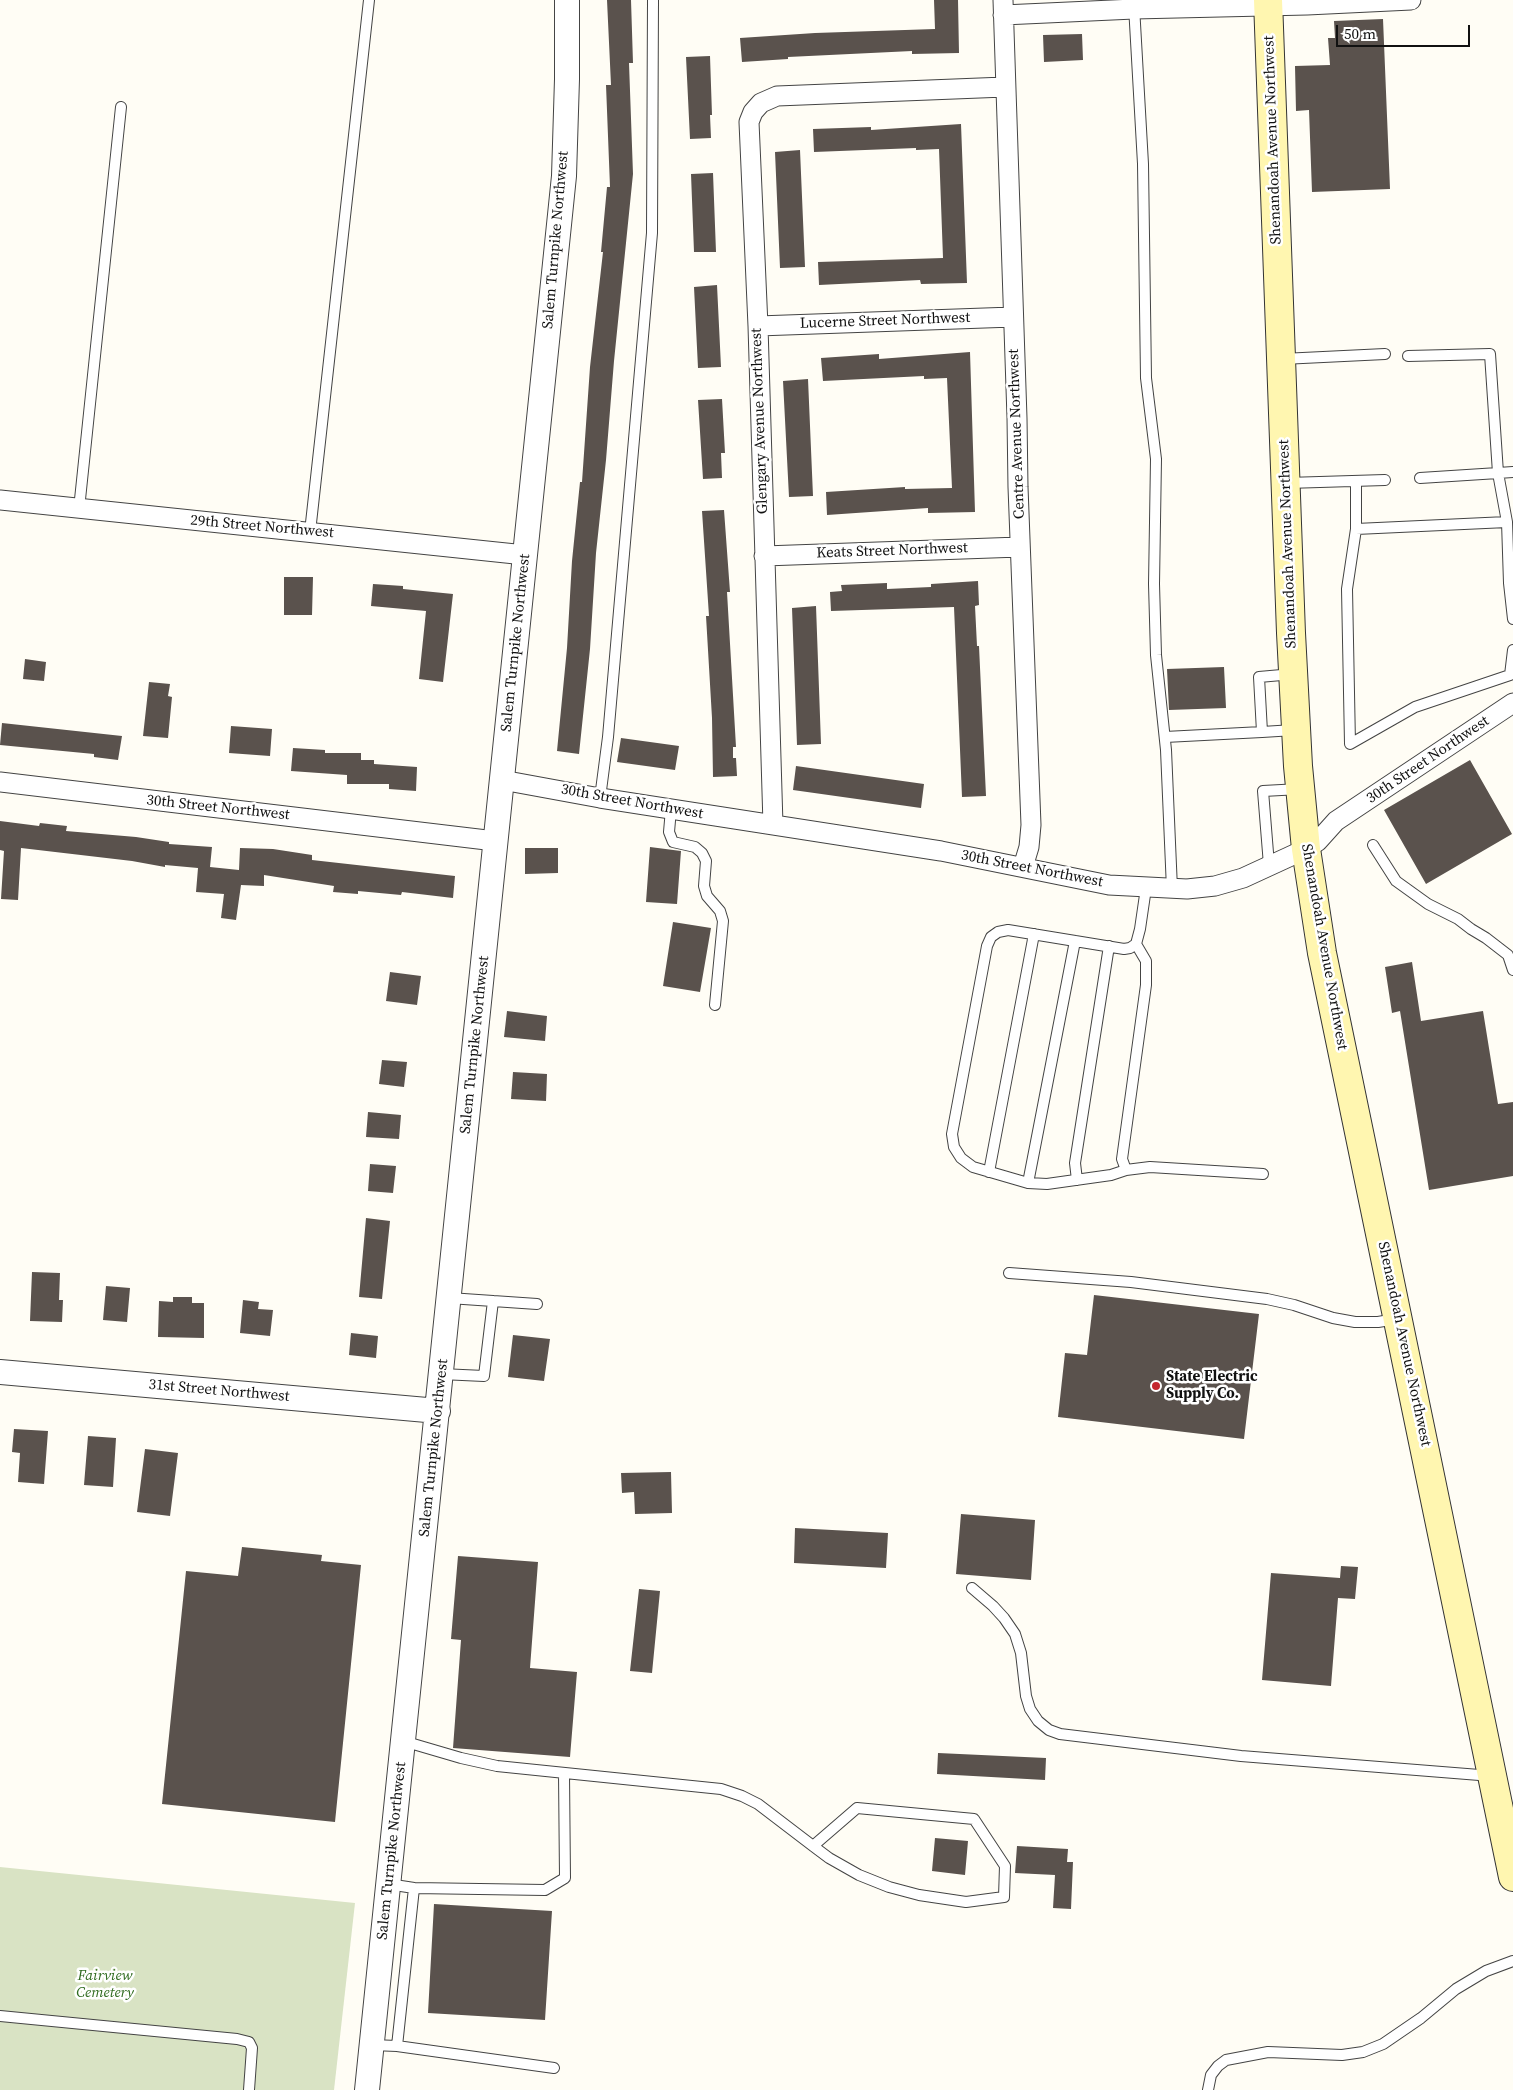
<!DOCTYPE html>
<html>
<head>
<meta charset="utf-8">
<style>
  body { margin:0 }
  #map { position:relative; width:1513px; height:2090px; overflow:hidden; background:#fffdf5; font-family:"Source Serif 4",serif }
  canvas { display:block }
  .scale { position:absolute; left:1336px; top:25px; width:134px; height:22px; box-sizing:border-box; border:2px solid #111; border-top:0; padding-left:6px; font-size:15px; line-height:18px; white-space:nowrap; color:#111; -webkit-text-stroke:4px #fff; paint-order:stroke }
</style>
</head>
<body>
<div id="map">
<canvas width="1513" height="2090"></canvas>
<div class="scale">50 m</div>
</div>
<script>
const ctx = document.querySelector('canvas').getContext('2d');
ctx.lineJoin = 'round';
function fillPath(path, color) {
  ctx.fillStyle = color;
  ctx.fill(path, 'evenodd');
}
function shape(rows) {
  const path = new Path2D();
  for (const r of rows) {
    path.moveTo(r[0], r[1]);
    for (let i = 2; i < r.length; i += 2) path.lineTo(r[i], r[i + 1]);
  }
  return path;
}
function strokePath(path, color, width, dash) {
  ctx.strokeStyle = color;
  ctx.lineWidth = width;
  ctx.lineCap = dash ? 'butt' : 'round';
  ctx.setLineDash(dash || []);
  ctx.stroke(path);
}
function write(font, color, halo, rows, align = 'center') {
  ctx.font = font + ' "Source Serif 4",serif';
  ctx.lineWidth = 5;
  ctx.setLineDash([]);
  ctx.textBaseline = 'middle';
  ctx.strokeStyle = halo;
  ctx.fillStyle = color;
  for (const [text, x, y, turn = 0] of rows) {
    ctx.save();
    ctx.translate(x, y);
    ctx.rotate((+turn || 0) * Math.PI / 180);
    ctx.textAlign = isNaN(turn) ? turn : align;
    if (halo) ctx.strokeText(text, 0, 0);
    ctx.fillText(text, 0, 0);
    ctx.restore();
  }
}
const cemetery = shape([
  [0,1867,355,1903,334,2090,0,2090]
]);
const building = shape([
  [607,0,631,0,633,63,629,63,633,174,614,361,606,460,596,553,590,649,579,754,557,751,567,648,572,561,580,482,582,482,590,367,603,252,601,252,607,187,610,187,606,85,611,85],
  [934,0,958,0,959,53,912,54,912,51,788,57,788,59,742,62,740,38,815,33,935,29],
  [1383,19,1390,189,1312,192,1309,110,1296,111,1295,66,1330,65,1328,38,1335,38,1334,21],
  [1082,34,1083,60,1044,62,1043,35],
  [710,56,712,115,710,115,711,138,690,139,686,57],
  [961,124,967,283,921,284,920,280,819,285,818,262,943,258,939,149,916,150,916,148,814,152,813,129,871,127,871,130],
  [800,150,805,267,780,268,775,152],
  [713,173,716,252,694,252,691,174],
  [717,285,721,367,698,368,694,287],
  [970,352,975,512,928,513,928,508,827,515,826,492,905,487,905,489,952,488,947,378,924,379,924,376,823,381,821,358,879,354,879,359],
  [808,379,813,496,789,497,783,381],
  [722,399,725,453,721,453,722,478,703,479,698,400],
  [724,510,730,592,727,592,736,747,733,747,733,758,736,758,737,776,713,777,712,718,706,616,709,616,702,511],
  [284,577,313,577,312,615,284,615],
  [978,581,979,605,975,606,977,646,979,646,986,796,962,797,954,607,831,611,830,592,842,591,841,585,887,583,887,589,931,587,931,584],
  [373,584,403,586,403,589,453,594,443,682,419,679,426,611,371,606],
  [816,606,821,744,797,745,792,608],
  [25,659,46,662,44,681,23,679],
  [1224,667,1226,708,1169,710,1167,669],
  [149,682,170,684,168,696,172,697,168,738,143,736],
  [2,723,122,736,118,760,94,757,94,754,0,745],
  [231,726,272,729,270,756,229,753],
  [621,738,679,746,675,770,617,762],
  [293,748,325,750,325,753,361,753,361,760,374,760,374,764,417,767,416,791,389,789,389,784,347,784,347,775,291,771],
  [1470,760,1512,834,1426,884,1384,810],
  [796,766,924,784,921,808,793,790],
  [0,821,39,826,40,823,67,826,66,831,136,837,169,842,169,844,212,847,210,867,239,870,240,848,273,849,312,855,312,860,455,876,453,898,402,892,401,895,358,891,358,894,333,892,334,886,264,875,264,886,241,885,236,920,221,918,224,894,196,892,198,868,165,865,165,867,132,861,21,848,18,900,1,899,4,851,0,850],
  [650,847,681,851,677,904,646,902],
  [525,848,558,848,558,873,525,874],
  [673,922,711,928,700,992,663,986],
  [1412,962,1421,1021,1483,1011,1498,1104,1513,1102,1513,1176,1429,1190,1400,1011,1392,1013,1385,967],
  [390,972,421,976,417,1005,386,1001],
  [507,1011,547,1016,545,1041,504,1037],
  [382,1060,407,1062,404,1087,379,1084],
  [513,1072,547,1074,546,1101,511,1099],
  [368,1112,401,1115,399,1139,366,1137],
  [370,1164,396,1166,393,1193,368,1191],
  [366,1218,390,1221,382,1299,359,1297],
  [32,1272,60,1273,59,1300,63,1300,62,1322,30,1321],
  [106,1286,130,1288,127,1322,103,1320],
  [1094,1295,1259,1314,1244,1439,1058,1417,1065,1353,1087,1355],
  [173,1297,192,1297,192,1303,204,1303,204,1338,158,1337,159,1301,173,1302],
  [243,1300,259,1302,258,1309,273,1310,270,1336,240,1333],
  [351,1333,378,1336,376,1358,349,1355],
  [513,1335,550,1339,544,1381,508,1377],
  [14,1429,48,1431,44,1484,18,1482,20,1453,12,1452],
  [88,1436,116,1438,113,1487,84,1485],
  [145,1449,178,1453,170,1516,137,1512],
  [671,1472,672,1513,635,1514,634,1492,622,1493,621,1473],
  [961,1514,1035,1520,1031,1580,956,1574],
  [795,1528,888,1533,886,1568,794,1563],
  [242,1547,322,1555,321,1561,361,1565,335,1822,162,1804,186,1571,238,1576],
  [458,1556,538,1562,530,1668,577,1672,570,1757,453,1748,461,1640,451,1639],
  [1341,1566,1358,1567,1355,1599,1338,1598,1331,1686,1262,1680,1271,1573,1340,1578],
  [639,1589,660,1591,652,1673,630,1671],
  [938,1753,1046,1758,1045,1780,937,1774],
  [935,1838,968,1841,965,1875,932,1871],
  [1017,1846,1068,1849,1067,1862,1073,1862,1071,1909,1053,1908,1055,1875,1015,1873],
  [434,1904,552,1911,545,2020,428,2013]
]);
const service = shape([
  [1134,6,1143,164,1146,378,1156,459,1154,584,1156,655,1166,750,1172,889],
  [1408,356,1490,354,1498,473,1513,472],
  [1282,359,1385,354],
  [1420,478,1498,473,1507,522,1356,529,1347,589,1350,744,1415,707,1510,675,1513,650],
  [1287,483,1385,480],
  [79,509,121,107],
  [1507,522,1509,583,1513,619],
  [1356,529,1356,481],
  [310,532,369,0],
  [1262,732,1294,730],
  [1165,737,1262,732,1259,677,1293,674],
  [600,798,608,737,652,233,653,0],
  [671,809,669,832,673,842,695,847,702,853,706,861,704,886,707,896,720,911,723,921,715,1005],
  [1373,845,1396,881,1428,904,1458,919,1471,929,1486,938,1508,955,1513,970],
  [1269,865,1263,791,1300,789],
  [1146,888,1140,929,1136,944,1130,948,1124,949,1008,930,998,932,991,937,987,946,952,1134,954,1147,961,1158,973,1167,1028,1183,1047,1184,1111,1175,1126,1170,1150,1167,1263,1174],
  [1126,1170,1122,1159,1146,985,1146,961,1136,944],
  [989,1172,1034,934],
  [1077,1180,1075,1163,1109,946],
  [1028,1183,1075,941],
  [1009,1273,1131,1282,1267,1299,1294,1305,1333,1318,1355,1322,1378,1322,1396,1319],
  [493,1301,537,1304],
  [441,1374,484,1376,493,1301,449,1298],
  [972,1588,993,1606,1004,1618,1015,1634,1021,1653,1026,1696,1030,1709,1038,1721,1049,1730,1060,1734,1241,1756,1492,1776],
  [403,1741,461,1758,497,1766,721,1789,742,1796,758,1804,813,1846,829,1858,859,1875,889,1887,919,1895,966,1902,1004,1897,1005,1866,974,1819,857,1808,813,1846],
  [388,1884,414,1888],
  [0,2016,237,2039,249,2042,252,2048,249,2090],
  [372,2045,397,2046,414,1888,545,1890,565,1878,564,1774],
  [397,2046,554,2068],
  [1208,2090,1211,2075,1218,2066,1226,2060,1268,2052,1342,2055,1363,2052,1383,2044,1421,2018,1456,1989,1486,1971,1513,1961]
]);
const minor = shape([
  [1003,0,1017,418,1018,487,1031,825,1029,847,1023,867],
  [1003,15,1134,9,1307,5,1411,0],
  [758,326,1013,317],
  [0,500,525,555],
  [764,556,1020,547],
  [502,780,600,798,941,851,1109,885,1187,889,1215,886,1243,878,1306,849,1318,841,1336,821,1513,703],
  [0,782,495,841],
  [773,825,758,326,749,122,753,112,761,103,777,96,1005,87]
]);
const tertiary = shape([
  [0,1372,438,1411],
  [367,2090,564,176,567,79,567,0]
]);
const secondary = shape([
  [1268,0,1291,633,1298,766,1306,849,1322,953,1513,1877]
]);
const markers = [
  [1156,1386,5,"#c4262e"]
];
const streetNames = [
  ["Shenandoah Avenue Northwest",1273,140,-92],
  ["Salem Turnpike Northwest",556,240,-85],
  ["Lucerne Street Northwest",885,321,-2],
  ["Glengary Avenue Northwest",760,421,-92],
  ["Centre Avenue Northwest",1017,434,-92],
  ["29th Street Northwest",262,527,5],
  ["Shenandoah Avenue Northwest",1288,544,-92],
  ["Keats Street Northwest",892,551,-2],
  ["Salem Turnpike Northwest",516,643,-84],
  ["30th Street Northwest",1428,760,-34],
  ["30th Street Northwest",632,802,10],
  ["30th Street Northwest",218,808,6],
  ["30th Street Northwest",1032,869,11],
  ["Shenandoah Avenue Northwest",1324,947,80],
  ["Salem Turnpike Northwest",475,1045,-84],
  ["Shenandoah Avenue Northwest",1404,1344,78],
  ["31st Street Northwest",219,1391,5],
  ["Salem Turnpike Northwest",434,1448,-84],
  ["Salem Turnpike Northwest",392,1851,-84]
];
const poiNames = [
  ["State Electric",1166,1377],
  ["Supply Co.",1166,1394]
];
const parkNames = [
  ["Fairview",105,1976],
  ["Cemetery",105,1993]
];
fillPath(cemetery, '#d9e3c4');
fillPath(building, '#5a524d');
strokePath(service, '#444', 12);
strokePath(minor, '#444', 21);
strokePath(tertiary, '#444', 26);
strokePath(secondary, '#333', 30);
strokePath(service, '#fff', 10);
strokePath(minor, '#fff', 19);
strokePath(tertiary, '#fff', 24);
strokePath(secondary, '#fff6b0', 28);
for (const [x, y, r, color] of markers) {
  const dot = new Path2D();
  dot.arc(x, y, r, 0, 2 * Math.PI);
  ctx.fillStyle = color;
  ctx.fill(dot);
  strokePath(dot, '#fff', 2);
}
write('15px', '#111', '#fff', streetNames);
write('bold 15px', '#111', '#fff', poiNames, 'left');
write('italic 15px', '#2f6b1f', '#fff', parkNames);
</script>
</body>
</html>
